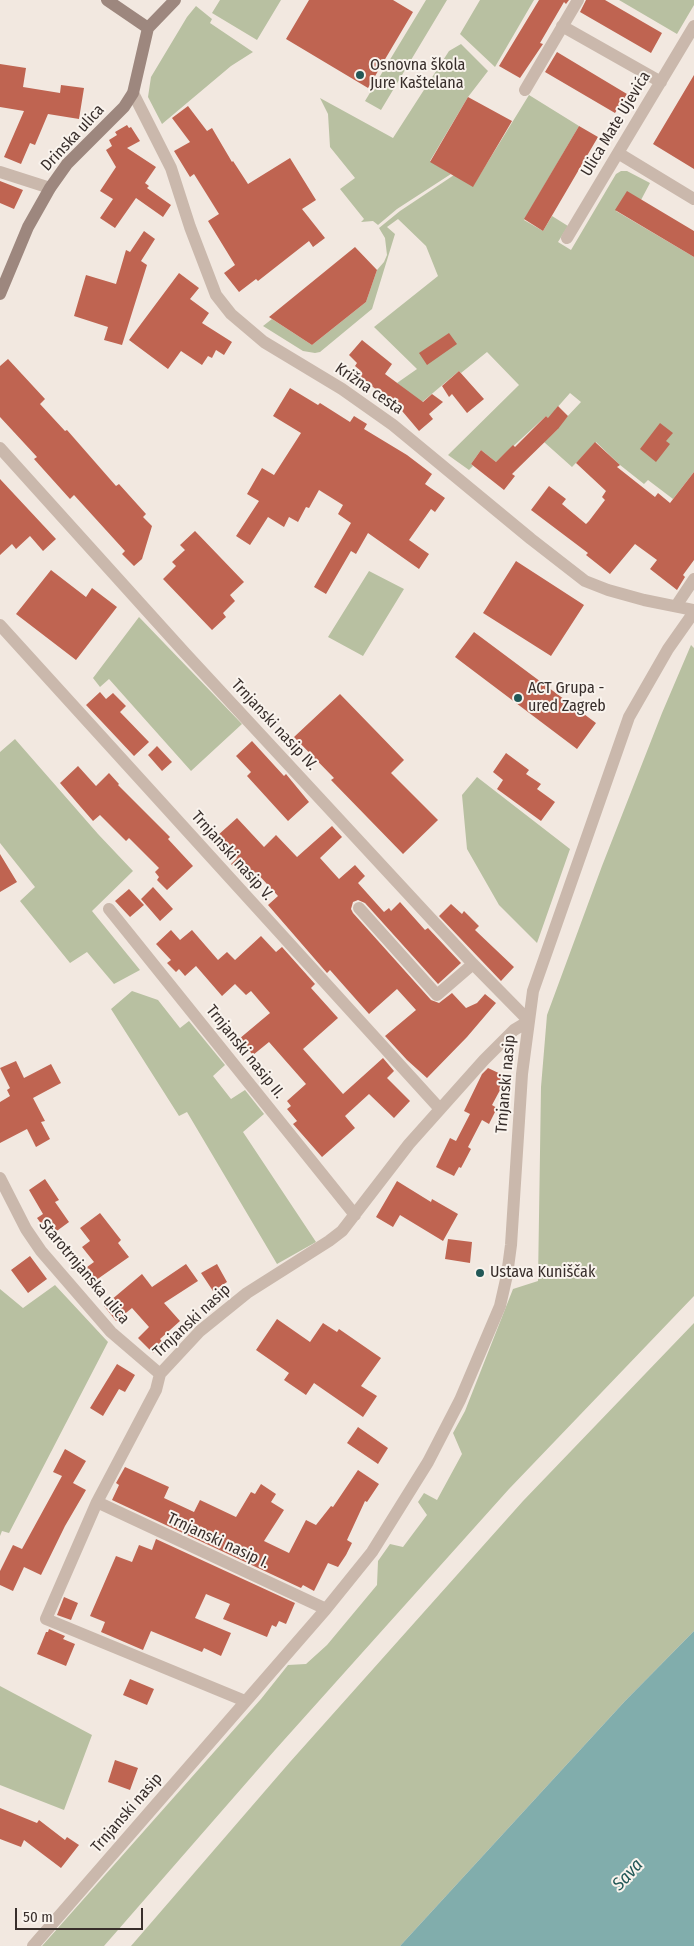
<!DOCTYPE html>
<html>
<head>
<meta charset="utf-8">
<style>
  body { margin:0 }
  #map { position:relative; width:694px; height:1946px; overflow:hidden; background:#f2e8e0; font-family:"Fira Sans Condensed",sans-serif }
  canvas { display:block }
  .scale { position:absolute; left:15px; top:1908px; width:128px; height:22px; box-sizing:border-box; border:2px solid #382e2b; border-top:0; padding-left:6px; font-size:15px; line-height:18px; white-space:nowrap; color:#382e2b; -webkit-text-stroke:4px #f9f3ed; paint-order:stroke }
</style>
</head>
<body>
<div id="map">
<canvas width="694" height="1946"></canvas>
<div class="scale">50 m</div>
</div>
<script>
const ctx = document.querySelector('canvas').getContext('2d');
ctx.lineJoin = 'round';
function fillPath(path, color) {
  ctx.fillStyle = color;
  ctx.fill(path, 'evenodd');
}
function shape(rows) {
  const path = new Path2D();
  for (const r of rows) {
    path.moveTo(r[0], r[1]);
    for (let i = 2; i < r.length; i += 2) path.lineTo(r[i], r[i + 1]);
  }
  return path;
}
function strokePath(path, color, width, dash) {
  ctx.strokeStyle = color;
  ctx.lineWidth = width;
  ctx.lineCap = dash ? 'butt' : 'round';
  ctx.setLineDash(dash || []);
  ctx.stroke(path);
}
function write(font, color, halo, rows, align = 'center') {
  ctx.font = font + ' "Fira Sans Condensed",sans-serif';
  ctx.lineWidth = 4;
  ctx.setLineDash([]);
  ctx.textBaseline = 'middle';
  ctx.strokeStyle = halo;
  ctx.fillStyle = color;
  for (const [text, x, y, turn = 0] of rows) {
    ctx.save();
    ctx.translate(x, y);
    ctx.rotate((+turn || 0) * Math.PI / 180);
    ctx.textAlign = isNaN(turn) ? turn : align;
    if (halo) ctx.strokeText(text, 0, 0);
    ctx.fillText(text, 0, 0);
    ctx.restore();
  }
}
const green = shape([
  [220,0,281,0,257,40,212,13],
  [426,0,447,0,381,110,365,101],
  [480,0,534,0,495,67,460,34],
  [619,0,694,0,694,5,677,34],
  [196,6,212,19,210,23,253,52,231,66,162,124,148,97,151,77,187,17],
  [461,44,488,71,468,97,430,161,451,174,397,209,378,225,373,221,361,222,364,219,340,189,355,178,330,147,328,114,320,98,393,138,449,51],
  [529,95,579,126,524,220,543,231,552,216,568,226,558,242,571,250,616,174,621,171,627,171,650,183,641,200,627,192,616,211,694,257,694,472,673,499,648,480,644,484,620,465,596,442,572,467,544,442,558,429,546,416,496,462,481,450,471,464,473,466,469,470,448,455,519,385,487,352,461,373,459,371,421,403,397,383,417,369,374,327,438,276,426,246,398,219,387,227,395,234,372,309,320,352,315,353,303,351,263,326,272,319,312,345,366,302,377,270,384,262,387,255,385,238,379,228,400,211,454,175,473,186],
  [570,393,581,402,565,419,555,410],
  [369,571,404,589,363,656,328,637],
  [139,617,242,724,191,771,109,679,100,687,93,678],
  [691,645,694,648,694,1296,509,1489,275,1750,104,1946,42,1946,261,1699,288,1665,306,1664,327,1645,377,1585,378,1561,390,1544,403,1547,427,1515,418,1502,424,1493,437,1500,462,1454,453,1433,465,1411,513,1289,538,1281,541,1087,547,1015,602,866,662,713],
  [15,739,98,834,133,871,92,911,140,970,114,984,87,952,70,963,20,901,35,887,0,843,0,752],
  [477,777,570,849,537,943,499,905,467,849,462,795],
  [132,991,158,1000,180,1028,189,1021,225,1065,213,1076,231,1099,245,1090,264,1114,243,1132,316,1242,277,1264,187,1112,179,1116,111,1009],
  [55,1285,108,1342,9,1533,2,1531,0,1536,0,1289,23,1308],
  [694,1323,694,1631,625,1701,400,1946,131,1946,290,1762,523,1501],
  [0,1686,92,1735,64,1810,0,1785]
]);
const water = shape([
  [694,1631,694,1946,400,1946,625,1701]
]);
const building = shape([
  [309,0,393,0,413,12,368,88,286,39],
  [539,0,569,0,566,4,564,2,540,43,543,44,520,78,499,66],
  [586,0,605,0,662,33,651,53,580,12],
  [557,52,627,94,615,113,545,72],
  [0,64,26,68,23,87,60,93,61,85,84,88,79,119,48,114,35,145,30,143,21,164,4,157,24,111,0,107],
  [694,75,694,169,653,144],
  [468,97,512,121,473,187,430,162],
  [188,106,207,131,212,128,232,162,233,161,248,184,290,158,316,200,302,209,325,238,313,247,309,241,258,281,256,279,239,292,224,273,235,265,208,221,219,214,194,174,190,177,174,151,190,142,172,118],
  [127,125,129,128,131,127,140,141,127,148,156,167,145,183,149,186,147,188,171,205,163,217,136,198,115,228,100,218,113,199,100,191,116,167,106,150,112,146,109,140,117,135,115,132],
  [579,126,598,137,543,231,524,219],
  [0,181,23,190,14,209,0,203],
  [627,191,694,231,694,257,615,210],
  [144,231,155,239,141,261,147,265,122,345,104,340,108,327,74,316,86,275,116,284,126,250,130,252],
  [355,247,377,270,366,302,312,345,269,317],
  [179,273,199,288,190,299,209,313,202,323,232,342,224,355,216,350,212,358,208,356,202,365,181,351,168,369,129,340],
  [449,333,457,344,427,365,419,353],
  [362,340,392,364,385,374,423,402,432,394,443,402,429,414,433,419,419,431,397,405,357,375,361,371,355,366,357,363,349,355],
  [8,359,45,399,40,404,65,431,67,430,116,486,119,484,146,514,143,517,152,526,142,559,134,566,122,554,125,551,74,495,70,499,34,459,37,457,0,417,0,366],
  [459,371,484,399,467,413,452,394,449,397,442,386],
  [290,388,318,405,320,403,350,422,354,416,367,424,364,429,407,455,432,474,425,484,445,498,435,512,431,509,409,540,429,554,419,569,368,533,356,554,351,551,326,594,314,587,351,523,338,514,343,505,319,490,309,508,306,507,298,522,289,517,284,527,268,517,250,545,236,536,259,501,247,494,262,468,274,475,301,433,273,416],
  [558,406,568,416,558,429,512,474,515,476,504,490,471,464,481,450,496,462,513,445,515,447,546,416,548,418],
  [660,423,673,433,666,441,670,444,656,462,640,449],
  [595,442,620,465,617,467,655,497,658,493,670,503,694,472,694,560,683,575,685,577,677,590,650,569,657,560,635,544,610,574,586,555,588,553,531,510,549,486,566,499,562,504,586,524,589,521,605,500,602,497,606,491,576,463],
  [0,479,56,539,43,551,30,536,16,549,12,544,0,555],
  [195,531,244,582,230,595,235,601,223,613,226,617,212,630,163,579,176,566,172,562,185,550,180,545],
  [516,561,584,605,551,656,483,613],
  [51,570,86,597,92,588,117,607,76,660,16,614],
  [474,632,596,723,577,749,455,657],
  [100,692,106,699,113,693,126,706,120,712,149,742,134,756,86,705],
  [340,694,404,760,391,773,438,820,403,854,331,780,334,778,294,737],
  [252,741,284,776,286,774,309,802,288,821,247,776,251,772,236,756],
  [157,746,172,762,162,771,148,755],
  [506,753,529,770,526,774,541,784,537,789,555,802,541,821,497,789,503,780,493,772],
  [78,766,96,786,109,773,119,784,118,785,170,837,168,839,193,866,167,890,157,880,159,877,155,872,159,868,129,838,126,841,100,815,93,821,60,783],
  [237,818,264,847,276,835,297,857,332,826,342,837,320,858,339,879,355,865,365,876,358,883,384,912,389,908,391,911,400,902,425,930,428,928,461,963,438,984,365,903,358,900,353,902,351,909,353,913,431,1000,439,1003,452,993,466,1008,477,1003,485,994,496,1003,467,1037,427,1078,407,1060,385,1036,416,1010,397,989,369,1014,330,970,327,973,268,905,278,896,256,872,247,881,231,864,237,858,217,836],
  [0,854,17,882,0,892],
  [153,887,173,909,160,921,141,899],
  [129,889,144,905,130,917,115,901],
  [451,904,462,914,464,911,479,926,475,930,514,967,501,981,439,916],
  [171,930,180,940,192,930,218,960,227,952,235,960,261,936,276,952,282,947,315,984,311,988,338,1018,303,1049,343,1094,383,1058,394,1071,387,1078,410,1101,394,1118,369,1094,345,1116,355,1128,322,1157,293,1124,297,1121,287,1109,291,1106,287,1101,306,1084,269,1042,253,1055,239,1039,270,1013,251,991,246,995,235,984,222,996,196,966,185,976,179,969,176,972,167,963,171,960,156,944],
  [16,1061,24,1078,51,1064,61,1083,33,1098,45,1121,41,1122,50,1139,36,1147,27,1129,0,1143,0,1102,10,1096,7,1090,10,1088,0,1068],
  [488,1068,507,1077,492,1105,497,1108,489,1124,482,1120,468,1147,471,1149,461,1168,459,1167,454,1176,436,1167,450,1138,456,1141,470,1114,464,1111,482,1074],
  [45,1179,59,1200,55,1202,69,1222,50,1236,37,1218,43,1214,29,1190],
  [397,1181,431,1202,432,1199,458,1214,443,1241,400,1215,393,1227,376,1217],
  [100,1213,121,1240,118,1243,129,1257,89,1285,80,1272,94,1262,82,1247,90,1241,80,1228],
  [448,1239,472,1242,470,1263,445,1259],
  [30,1256,47,1279,28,1293,11,1270],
  [186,1264,198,1281,164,1303,180,1321,160,1339,163,1343,153,1353,138,1338,149,1327,132,1308,116,1321,104,1306,142,1274,152,1287],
  [217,1264,227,1282,213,1291,201,1273],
  [277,1319,310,1342,323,1323,337,1332,339,1329,381,1358,361,1386,377,1396,363,1417,314,1383,306,1395,284,1380,289,1373,256,1350],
  [117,1364,135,1375,125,1392,119,1389,103,1416,90,1408],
  [358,1427,388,1448,378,1464,347,1443],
  [65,1449,86,1461,73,1483,86,1490,65,1526,41,1575,24,1567,13,1591,0,1585,0,1571,13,1545,22,1549,62,1476,53,1472],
  [125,1467,169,1487,164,1498,194,1512,200,1500,236,1517,251,1492,255,1494,261,1484,276,1494,271,1502,284,1510,264,1541,289,1553,306,1520,316,1525,331,1506,333,1507,358,1470,379,1484,367,1502,365,1501,347,1540,352,1543,346,1555,338,1567,328,1563,314,1591,303,1585,301,1588,112,1500,119,1485,116,1483],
  [156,1539,295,1603,286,1624,279,1621,276,1627,272,1625,267,1637,223,1619,230,1604,206,1594,195,1618,231,1633,221,1656,204,1648,202,1652,151,1631,143,1650,101,1632,105,1622,90,1616,116,1556,132,1562,139,1545,152,1550],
  [64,1597,78,1603,71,1620,57,1615],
  [49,1629,65,1636,63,1639,75,1644,66,1666,37,1654,46,1632,48,1632],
  [130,1679,154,1689,147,1705,123,1695],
  [115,1760,138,1768,130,1790,108,1782],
  [0,1808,37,1823,39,1820,65,1840,67,1837,79,1845,61,1868,24,1840,21,1847,0,1839]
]);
const street = shape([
  [562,26,661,82],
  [525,90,578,0],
  [133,93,171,168,190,227,216,295,231,314,264,342,342,389,393,425,531,539,585,581,608,590,644,600,694,610],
  [618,153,694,199],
  [0,172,50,188],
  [567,238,694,26],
  [0,448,185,653,473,964,529,1021,514,1030,484,1060,409,1144,342,1231,329,1241,247,1293,200,1331,160,1374,156,1390,97,1502,46,1619,245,1701],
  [676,606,694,579],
  [0,625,440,1109],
  [359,908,437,995,473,964],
  [109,909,355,1215],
  [0,1178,26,1229,41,1251,111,1332,160,1374],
  [97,1502,326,1609],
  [33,1946,326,1609,372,1552,428,1462,460,1400,500,1306,507,1275,511,1245,522,1074,533,991,629,717,668,649,694,612]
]);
const secondary = shape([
  [107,0,148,28],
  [148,28,175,0],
  [0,294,28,227,50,188,67,164,124,107,133,93,148,28]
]);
const markers = [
  [360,75,5,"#225857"],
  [518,698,5,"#225857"],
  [480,1273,5,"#225857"]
];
const poiNames = [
  ["Osnovna škola",370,66],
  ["Jure Kaštelana",370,84],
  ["ACT Grupa -",528,689],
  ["ured Zagreb",528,707],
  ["Ustava Kuniščak",490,1273]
];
const streetNames = [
  ["Ulica Mate Ujevića",616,124,-59],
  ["Drinska ulica",73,138,-47],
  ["Križna cesta",369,389,34],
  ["Trnjanski nasip IV.",274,725,47],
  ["Trnjanski nasip V.",232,856,48],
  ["Trnjanski nasip II.",245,1052,51],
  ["Trnjanski nasip",506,1084,-85],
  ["Starotrnjanska ulica",84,1272,50],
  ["Trnjanski nasip",192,1321,-43],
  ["Trnjanski nasip I.",218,1541,25],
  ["Trnjanski nasip",127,1813,-49]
];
const waterNames = [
  ["Sava",628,1875,-47]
];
fillPath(green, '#b8c0a1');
fillPath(water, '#81adac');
fillPath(building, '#bf6451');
strokePath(street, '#cab8ac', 12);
strokePath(secondary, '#9d877e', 12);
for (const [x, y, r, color] of markers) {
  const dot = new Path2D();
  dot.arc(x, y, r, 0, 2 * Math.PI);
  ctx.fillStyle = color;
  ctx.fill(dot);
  strokePath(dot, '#f9f3ed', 2);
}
write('16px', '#382e2b', '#f9f3ed', poiNames, 'left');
write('16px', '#382e2b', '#f9f3ed', streetNames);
write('italic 18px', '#225857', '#f9f3ed', waterNames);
</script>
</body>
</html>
